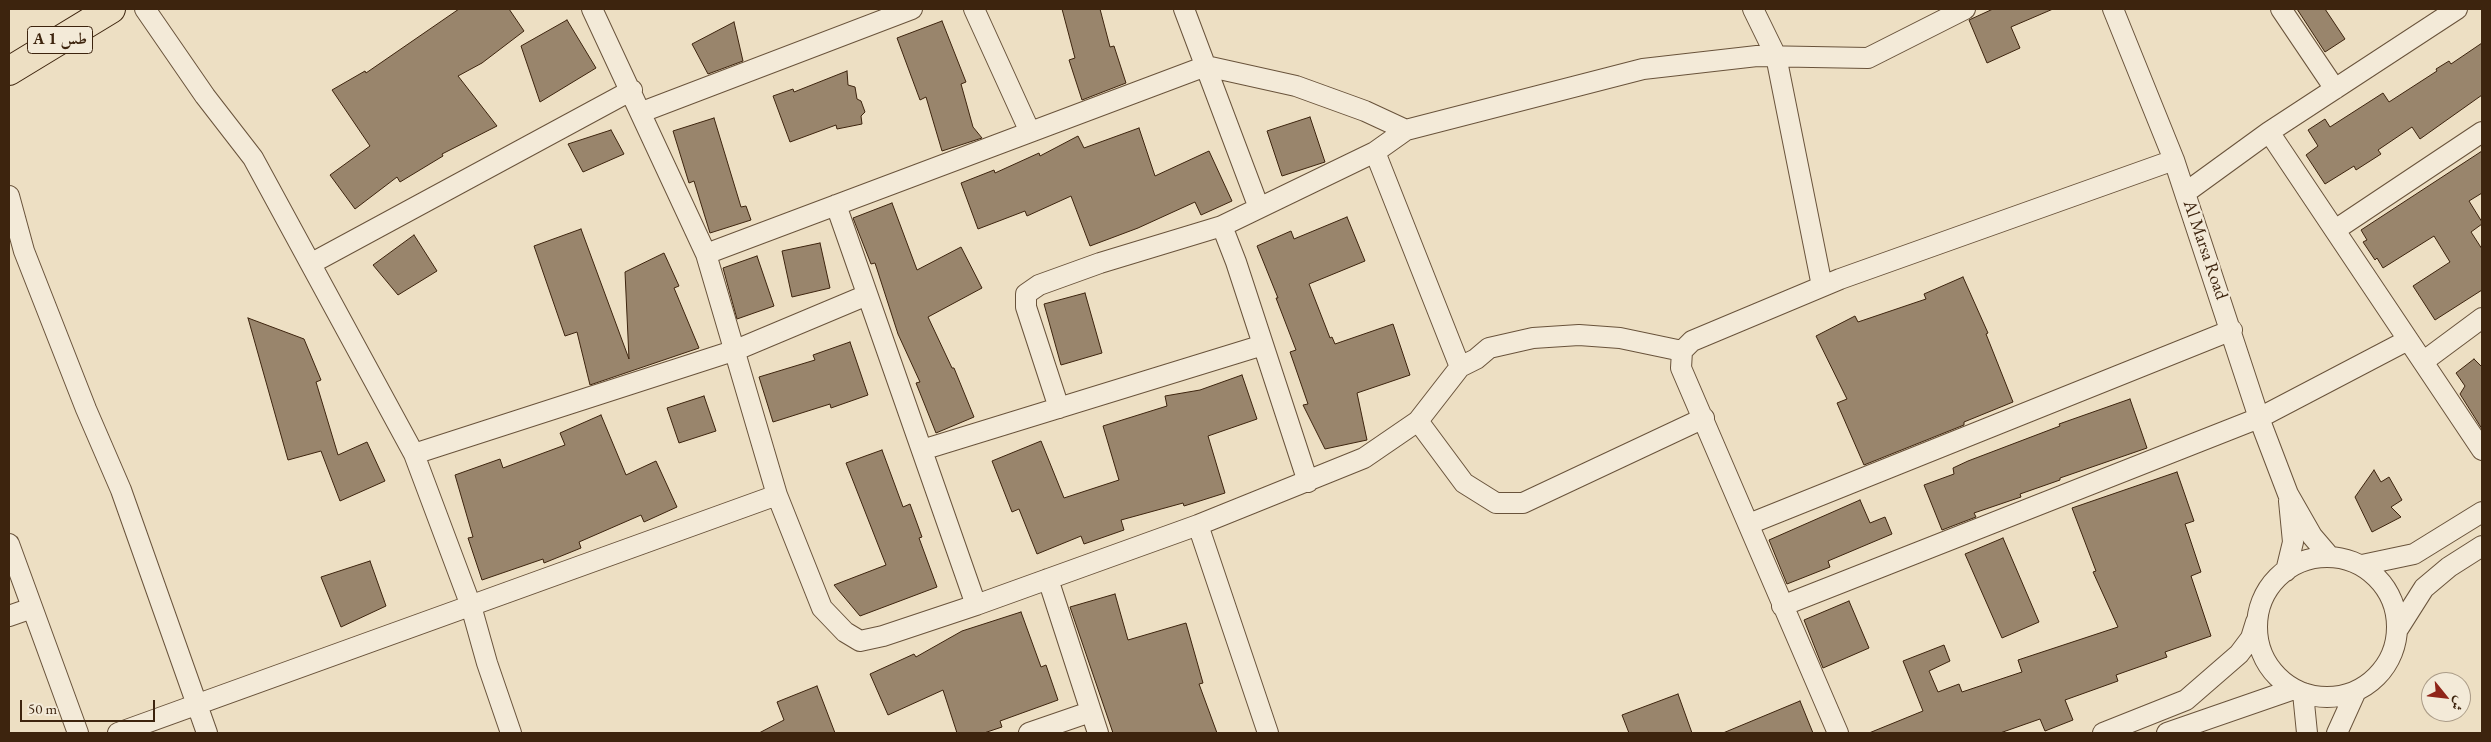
<!DOCTYPE html>
<html>
<head>
<meta charset="utf-8">
<style>
  body { margin:0 }
  #map { position:relative; width:2491px; height:742px; overflow:hidden; background:#eddfc3; font-family:"EB Garamond",Amiri,serif }
  canvas { display:block }
  .frame { position:absolute; inset:0; border:10px solid #3d240e; pointer-events:none }
  .north { position:absolute; left:2421px; top:672px; width:50px; height:50px; box-sizing:border-box; background:#f3ead8; border:1px solid #aa9b87; border-radius:50%; rotate:119deg; font-size:14px; font-weight:700; line-height:20px; text-align:center; color:#3d240e }
  .north::after { content:''; display:block; margin:auto; width:18px; height:22px; background:#8f2418; clip-path:polygon(50% 0,100% 100%,50% 72%,0 100%) }
  .scale { position:absolute; left:20px; top:700px; width:135px; height:22px; box-sizing:border-box; border:2px solid #3d240e; border-top:0; padding-left:6px; font-size:15px; line-height:18px; white-space:nowrap; color:#3d240e; -webkit-text-stroke:4px #f3ead8; paint-order:stroke }
</style>
</head>
<body>
<div id="map">
<canvas width="2491" height="742"></canvas>
<div class="frame"></div>
<div class="north">ش</div>
<div class="scale">50 m</div>
</div>
<script>
const ctx = document.querySelector('canvas').getContext('2d');
ctx.lineJoin = 'round';
function fillPath(path, color) {
  ctx.fillStyle = color;
  ctx.fill(path, 'evenodd');
}
function shape(rows) {
  const path = new Path2D();
  for (const r of rows) {
    if (r.length === 3) {
      path.moveTo(r[0] + r[2], r[1]);
      path.arc(r[0], r[1], r[2], 0, 2 * Math.PI);
      continue;
    }
    path.moveTo(r[0], r[1]);
    for (let i = 2; i < r.length; i += 2) path.lineTo(r[i], r[i + 1]);
  }
  return path;
}
function strokePath(path, color, width, dash) {
  ctx.strokeStyle = color;
  ctx.lineWidth = width;
  ctx.lineCap = dash ? 'butt' : 'round';
  ctx.setLineDash(dash || []);
  ctx.stroke(path);
}
function write(font, color, halo, rows, align = 'center') {
  ctx.font = font + ' "EB Garamond",Amiri,serif';
  ctx.lineWidth = 4.5;
  ctx.setLineDash([]);
  ctx.textBaseline = 'middle';
  ctx.strokeStyle = halo;
  ctx.fillStyle = color;
  for (const [text, x, y, turn = 0] of rows) {
    ctx.save();
    ctx.translate(x, y);
    ctx.rotate((+turn || 0) * Math.PI / 180);
    ctx.textAlign = isNaN(turn) ? turn : align;
    if (halo) ctx.strokeText(text, 0, 0);
    ctx.fillText(text, 0, 0);
    ctx.restore();
  }
}
const building = shape([
  [459,9,509,9,524,31,482,63,458,76,497,126,442,154,443,156,400,182,397,177,355,209,330,175,370,146,332,90,365,71,366,73,459,9],
  [1062,9,1100,9,1110,47,1114,46,1126,83,1082,100,1069,60,1075,58,1062,9],
  [1993,9,2053,9,2011,27,2020,48,1987,63,1969,20,1993,9],
  [2297,9,2325,9,2345,39,2325,52,2297,9],
  [567,20,596,68,540,102,521,46,567,20],
  [942,21,966,82,961,84,973,127,982,138,942,151,926,97,920,100,897,38,942,21],
  [734,22,743,61,708,74,692,44,734,22],
  [2482,43,2482,95,2420,139,2412,127,2378,150,2381,154,2356,170,2354,166,2325,184,2306,155,2318,146,2308,130,2325,119,2330,127,2383,93,2389,102,2437,71,2436,69,2449,61,2451,64,2482,43],
  [847,71,848,85,855,87,857,99,861,101,865,112,861,116,862,124,837,129,836,125,790,142,773,96,793,89,794,92,847,71],
  [1310,117,1325,162,1282,176,1267,131,1310,117],
  [714,118,741,207,746,206,751,220,710,233,694,181,689,183,673,131,714,118],
  [1139,128,1155,176,1209,151,1232,201,1201,215,1195,202,1138,228,1090,246,1071,196,1027,216,1025,211,978,229,961,183,994,170,995,173,1039,153,1040,156,1078,136,1084,148,1139,128],
  [611,130,624,154,583,172,568,144,611,130],
  [2482,151,2482,193,2469,201,2482,222,2482,224,2471,232,2482,249,2482,290,2435,320,2413,286,2450,262,2434,236,2383,268,2377,258,2375,260,2363,242,2367,240,2361,230,2482,151],
  [892,203,917,270,961,247,982,288,928,317,952,368,954,368,974,417,936,433,916,383,920,382,898,334,875,263,871,264,853,218,892,203],
  [1347,217,1365,261,1309,284,1330,338,1332,337,1335,344,1393,324,1410,375,1357,393,1367,440,1325,449,1303,405,1308,404,1290,352,1296,350,1276,298,1278,298,1257,246,1291,231,1294,239,1347,217],
  [581,229,629,359,625,272,664,253,679,286,674,288,699,348,590,385,577,332,565,336,534,246,581,229],
  [414,235,437,271,398,295,373,265,414,235],
  [820,243,830,288,792,297,782,251,820,243],
  [757,256,774,306,737,319,723,268,757,256],
  [1963,277,1988,333,1986,334,2013,402,1964,422,1964,425,1864,465,1837,403,1847,399,1816,336,1855,316,1858,322,1926,299,1924,294,1963,277],
  [1085,293,1102,353,1061,365,1044,304,1085,293],
  [248,318,304,339,321,380,316,382,338,455,367,442,385,481,340,501,321,451,288,460,248,318],
  [850,342,868,395,831,408,830,404,773,422,759,377,815,360,813,355,850,342],
  [2474,359,2482,367,2482,429,2460,394,2465,386,2456,373,2474,359],
  [1242,375,1257,419,1208,436,1225,493,1184,506,1183,503,1121,520,1124,530,1084,544,1081,536,1037,554,1019,509,1012,512,992,461,1041,441,1064,498,1119,480,1103,426,1167,406,1165,396,1200,390,1242,375],
  [704,396,716,431,679,443,667,408,704,396],
  [2130,399,2147,448,2060,478,2060,480,2020,494,2021,497,1974,513,1976,517,1942,530,1924,485,1954,474,1953,468,1968,461,2060,426,2059,424,2130,399],
  [601,415,626,475,656,461,677,507,644,522,641,515,579,542,581,548,544,563,543,559,482,580,468,538,473,537,455,475,500,459,503,468,565,445,560,433,601,415],
  [882,450,903,507,910,504,922,537,919,538,937,587,860,616,834,585,886,565,846,463,882,450],
  [2374,470,2381,482,2389,477,2402,500,2391,507,2401,517,2372,532,2355,497,2374,470],
  [2177,472,2194,521,2185,524,2201,572,2191,576,2211,636,2165,652,2167,657,2116,675,2118,681,2065,700,2073,720,2045,731,2040,719,2000,733,1869,733,1923,711,1903,661,1944,645,1950,661,1929,671,1938,692,1959,684,1962,692,2022,672,2018,660,2118,627,2093,572,2096,571,2072,508,2177,472],
  [1860,500,1870,523,1885,517,1892,534,1828,561,1830,567,1787,584,1769,540,1860,500],
  [2003,538,2039,622,2002,638,1965,554,2003,538],
  [370,561,386,606,341,627,321,577,370,561],
  [1115,594,1128,640,1186,623,1203,683,1199,684,1217,733,1113,733,1070,607,1115,594],
  [1849,601,1869,648,1823,668,1804,620,1849,601],
  [1021,612,1041,667,1046,665,1058,700,1000,721,1002,727,984,733,957,733,943,690,888,715,870,674,914,654,916,657,962,631,1021,612],
  [817,686,835,733,759,733,784,720,777,702,817,686],
  [1678,694,1692,733,1629,733,1622,715,1678,694],
  [1800,701,1813,733,1723,733,1800,701]
]);
const minor = shape([
  [145,9,205,96,253,158,414,454,471,606,487,663,511,733],
  [592,9,706,254,777,495,822,608,845,632,860,641,883,636,976,605,1198,525,1364,458,1418,421,1460,367,1476,359,1489,348,1533,338,1579,335,1620,338,1682,351],
  [974,9,1030,132],
  [1184,9,1259,208],
  [1753,9,1776,56,1822,286],
  [2113,9,2174,160,2259,418,2288,494,2312,536,2330,557],
  [2281,9,2335,89],
  [642,112,912,9],
  [2269,132,2482,450],
  [1375,152,1460,367],
  [2185,193,2269,132,2457,9],
  [9,196,24,251,86,409,121,490,207,733],
  [836,205,976,605],
  [1222,226,1236,262,1308,482],
  [2335,230,2482,132],
  [706,254,1206,66,1296,86,1365,111,1406,130],
  [312,263,632,90],
  [2424,361,2482,318],
  [1059,408,1026,307,1026,294,1039,285,1100,263,1222,226,1375,152,1406,130,1643,69,1757,56,1868,58,1965,9],
  [1418,421,1464,483,1496,503,1523,503,1704,418],
  [922,450,1263,345],
  [414,454,736,350,867,295],
  [1749,524,2232,330],
  [1198,525,1268,733],
  [9,544,78,733],
  [2327,627,70],
  [2362,565,2414,554,2482,512],
  [2286,571,2293,542,2289,501],
  [1048,579,1098,733],
  [1782,606,2259,418,2408,340],
  [9,616,32,608],
  [2398,629,2424,588,2449,567,2482,546],
  [2303,693,2307,733],
  [118,733,777,495],
  [1029,733,1090,712],
  [1838,733,1681,368,1682,351,1692,341,1840,279,2174,160],
  [2103,733,2186,700,2239,654,2251,638,2256,622],
  [2167,733,2294,689],
  [2337,733,2356,691]
]);
const trunk = shape([
  [9,71,111,9]
]);
const shields = [
  [60,40,65]
];
const shieldNames = [
  ["A 1 طس",60,40]
];
const streetNames = [
  ["Al Marsa Road",2205,250,71]
];
fillPath(building, '#99856c');
strokePath(building, '#3d240e', 1);
strokePath(minor, '#69533b', 22);
strokePath(trunk, '#3d240e', 30);
strokePath(minor, '#f3ead8', 20);
strokePath(trunk, '#eddfc3', 28);
for (const [x, y, w] of shields) {
  const box = new Path2D();
  box.roundRect(x - w / 2, y - 13.5, w, 27, 4);
  ctx.fillStyle = '#f3ead8';
  ctx.fill(box);
  strokePath(box, '#3d240e', 1);
}
write('bold 16px', '#3d240e', null, shieldNames);
write('18px', '#3d240e', '#f3ead8', streetNames);
</script>
</body>
</html>
